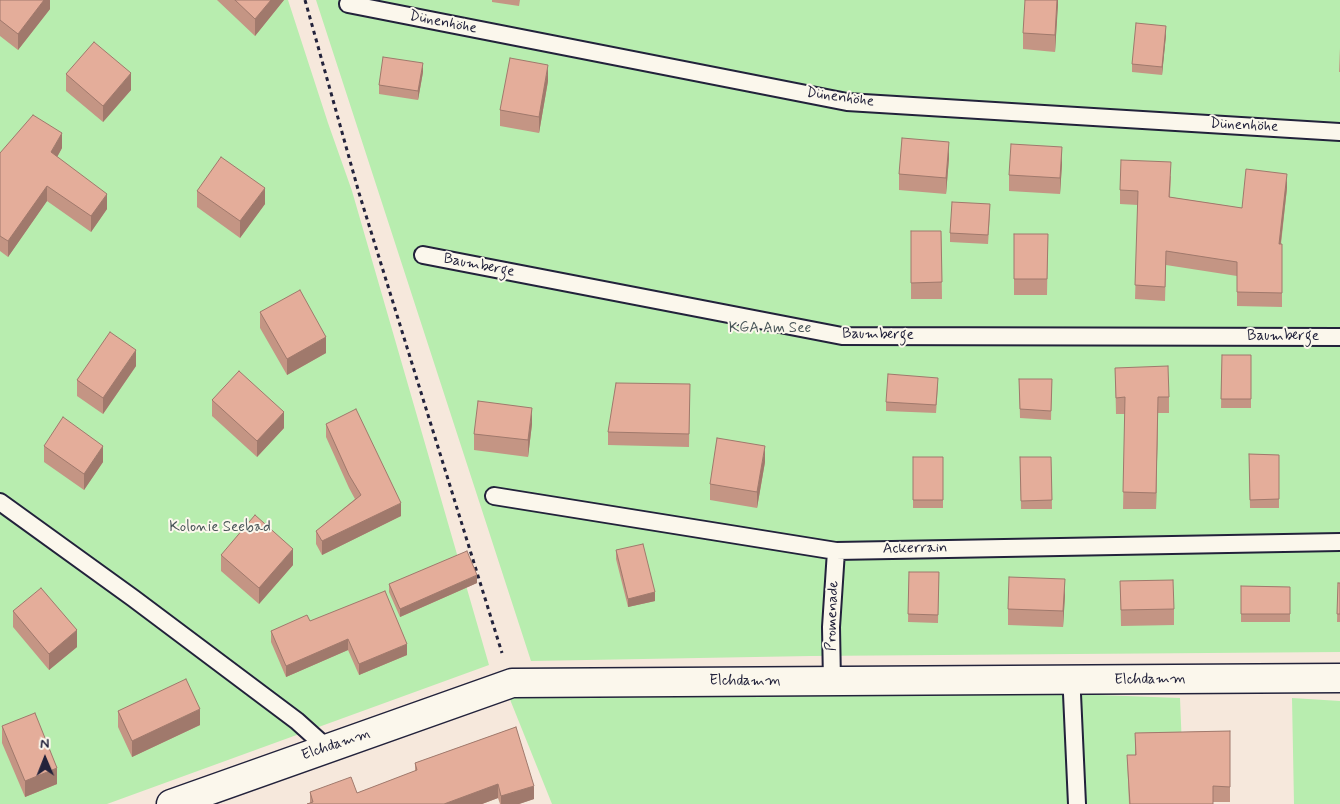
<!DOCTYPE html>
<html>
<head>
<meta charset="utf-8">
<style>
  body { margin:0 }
  #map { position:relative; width:1340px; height:804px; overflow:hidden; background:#f6e8dc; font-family:Mynerve,sans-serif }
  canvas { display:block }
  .north { position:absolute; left:20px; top:734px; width:50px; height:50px; -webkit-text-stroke:4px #fbf7ec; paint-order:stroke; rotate:359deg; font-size:14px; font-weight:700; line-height:20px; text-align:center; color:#22223b }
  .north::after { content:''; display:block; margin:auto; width:18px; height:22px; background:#22223b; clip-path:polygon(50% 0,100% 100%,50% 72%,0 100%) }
</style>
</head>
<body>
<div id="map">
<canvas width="1340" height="804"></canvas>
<div class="north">N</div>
</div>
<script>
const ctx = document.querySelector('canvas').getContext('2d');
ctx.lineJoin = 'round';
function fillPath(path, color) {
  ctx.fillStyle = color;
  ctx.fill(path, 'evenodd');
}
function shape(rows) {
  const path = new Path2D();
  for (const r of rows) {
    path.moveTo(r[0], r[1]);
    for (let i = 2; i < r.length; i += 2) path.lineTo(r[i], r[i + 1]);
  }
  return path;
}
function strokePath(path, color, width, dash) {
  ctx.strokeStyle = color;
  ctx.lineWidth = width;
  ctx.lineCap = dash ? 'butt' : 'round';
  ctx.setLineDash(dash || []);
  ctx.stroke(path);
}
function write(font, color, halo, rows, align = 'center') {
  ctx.font = font + ' Mynerve,sans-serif';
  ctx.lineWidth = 4;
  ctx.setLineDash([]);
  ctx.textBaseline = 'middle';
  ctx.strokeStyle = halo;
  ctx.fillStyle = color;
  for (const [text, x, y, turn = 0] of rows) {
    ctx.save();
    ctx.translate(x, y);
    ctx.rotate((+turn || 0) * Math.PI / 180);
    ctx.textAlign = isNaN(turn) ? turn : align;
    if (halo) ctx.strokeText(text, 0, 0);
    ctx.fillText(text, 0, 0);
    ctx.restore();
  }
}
const green = shape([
  [0,0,288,0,328,123,352,191,489,665,107,804,0,804],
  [316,0,1340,0,1340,652,811,656,531,661],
  [1072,694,1180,698,1182,748,1183,804,552,804,509,697],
  [1292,698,1340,701,1340,804,1294,804]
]);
const path = shape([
  [305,0,359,193,502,653]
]);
const lane = shape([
  [348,4,847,102,1340,132],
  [423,255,842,336,1340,337],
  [494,496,836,551,1340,542],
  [0,502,133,598,297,721,327,748],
  [1070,681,1072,694,1077,804],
  [832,682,831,627,836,551]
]);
const street = shape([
  [171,804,512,683,1340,678]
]);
const wall = shape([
  [0,0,50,0,50,9,18,50,0,36],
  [217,0,284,0,255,36],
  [492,0,520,0,519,6,492,2],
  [1058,0,1055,52,1023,49,1023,33],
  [1166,35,1162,75,1132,72,1132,64],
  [1340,48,1340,72,1339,72],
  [423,72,418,100,379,94,379,85],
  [66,74,131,90,103,122,66,91],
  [548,81,539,133,500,126,500,110],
  [62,148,57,157,107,209,91,232,47,201,8,257,0,251,0,153],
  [949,158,946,194,899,190,899,174],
  [1062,164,1060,194,1009,191,1009,175],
  [1171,176,1170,197,1242,208,1287,188,1281,244,1282,244,1282,307,1237,306,1237,276,1166,265,1165,301,1135,299,1138,205,1120,204,1120,190],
  [197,191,265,204,240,238,197,207],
  [990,213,988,244,950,242,950,233],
  [911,231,941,231,942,299,911,299],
  [1014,234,1048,234,1047,295,1014,295],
  [260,312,326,353,287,375,260,328],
  [1222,355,1251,355,1251,408,1221,408],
  [136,366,103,414,77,396,77,380],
  [1115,368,1169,397,1169,413,1158,413,1156,509,1123,509,1125,414,1116,414],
  [1019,379,1052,379,1051,420,1020,418],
  [690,384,689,447,608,445,608,432],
  [938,386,936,413,886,411,886,402],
  [212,400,284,428,257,457,212,416],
  [326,424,401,516,322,555,316,544,316,531,355,499,349,488,326,437],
  [532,424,528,457,474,450,474,434],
  [44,446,103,462,84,490,44,462],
  [1249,454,1279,455,1279,508,1250,508],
  [913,457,943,457,943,508,913,508],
  [1020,457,1051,457,1052,509,1021,509],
  [765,462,757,508,710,500,710,484],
  [616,550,655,601,628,607,616,559],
  [221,555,293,565,259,604,221,571],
  [909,572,939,572,938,623,908,622],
  [1120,581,1174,609,1174,625,1121,626],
  [477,583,400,617,389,592,389,584],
  [1338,583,1340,583,1340,622,1337,622],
  [1241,586,1290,587,1290,622,1241,622],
  [1065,595,1063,627,1008,625,1008,609],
  [13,611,77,647,49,670,13,627],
  [310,621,407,655,359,675,348,650,286,677,271,642,271,631],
  [118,711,200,725,132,757,118,727],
  [2,726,57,784,25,797,2,743],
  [516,727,534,799,519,804,500,804,498,798,482,804,307,804,310,803,310,792,357,793,415,771,415,763],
  [1230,731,1230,802,1213,802,1213,804,1129,804,1127,755,1135,755,1135,733]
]);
const shadedWall = shape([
  [44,0,50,0,50,9,18,50,18,34],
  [271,0,284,0,255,36,255,19],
  [1057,0,1058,0,1058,5,1055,52,1055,35],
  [1166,26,1166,35,1162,75,1162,67],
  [423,63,423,72,418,100,418,91],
  [548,65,548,81,539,133,539,117],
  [131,73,131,90,103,122,103,106],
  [62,133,62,148,51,168,51,152],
  [949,142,949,158,946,194,946,178],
  [1062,147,1062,164,1060,194,1060,178],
  [1287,174,1287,188,1279,258,1279,244],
  [47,186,47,201,8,257,8,241],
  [265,188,265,204,240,238,240,221],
  [107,194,107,209,91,232,91,216],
  [326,337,326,353,287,375,287,359],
  [136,350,136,366,103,414,103,398],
  [1158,397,1158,413,1156,509,1156,493],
  [532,408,532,424,528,457,528,440],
  [284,412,284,428,257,457,257,441],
  [103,446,103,462,84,490,84,474],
  [765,446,765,462,757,508,757,492],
  [401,503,401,516,322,555,322,541],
  [293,549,293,565,259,604,259,588],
  [477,575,477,583,400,617,400,609],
  [1065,579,1065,595,1063,627,1063,611],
  [655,592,655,601,628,607,628,599],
  [77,630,77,647,49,670,49,654],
  [348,639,348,650,286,677,286,666],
  [407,644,407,655,359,675,359,664],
  [200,709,200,725,132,757,132,741],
  [57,768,57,784,25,797,25,781],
  [498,784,498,798,482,804,444,804],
  [534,786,534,799,519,804,501,804,501,796]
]);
const building = shape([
  [0,0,44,0,18,34,0,20,0,0],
  [235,0,271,0,255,19,235,0],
  [1025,0,1057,0,1055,35,1023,33,1025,0],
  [1136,23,1166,26,1162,67,1132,64,1136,23],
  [94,42,131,73,103,106,66,74,94,42],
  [383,57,423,63,418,91,379,85,383,57],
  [510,58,548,65,539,117,500,110,510,58],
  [33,115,62,133,51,152,107,194,91,216,47,186,8,241,0,236,0,153,33,115],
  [902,138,949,142,946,178,899,174,902,138],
  [1011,144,1062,147,1060,178,1009,175,1011,144],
  [221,157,265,188,240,221,197,191,221,157],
  [1121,160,1171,162,1169,197,1242,208,1246,169,1287,174,1279,244,1282,244,1282,293,1237,292,1237,262,1166,251,1165,287,1135,285,1138,191,1120,190,1121,160],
  [952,202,990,204,988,235,950,233,952,202],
  [911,231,941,231,942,282,911,283,911,231],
  [1014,234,1048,234,1047,279,1014,279,1014,234],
  [300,290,326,337,287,359,260,312,300,290],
  [110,332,136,350,103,398,77,380,110,332],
  [1222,355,1251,355,1251,399,1221,399,1222,355],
  [1168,366,1169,397,1158,397,1156,493,1123,492,1125,397,1116,398,1115,368,1168,366],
  [239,371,284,412,257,441,212,400,239,371],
  [888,374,938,378,936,405,886,402,888,374],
  [1019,379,1052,379,1051,411,1020,409,1019,379],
  [616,383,690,384,689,434,608,432,616,383],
  [478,401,532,408,528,440,474,434,478,401],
  [356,409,401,503,322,541,316,531,361,495,349,475,326,424,356,409],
  [63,417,103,446,84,474,44,446,63,417],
  [717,438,765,446,757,492,710,484,717,438],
  [1249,454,1279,455,1279,499,1250,500,1249,454],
  [913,457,943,457,943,500,913,500,913,457],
  [1020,457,1051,457,1052,500,1021,501,1020,457],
  [255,515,293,549,259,588,221,555,255,515],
  [643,544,655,592,628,599,616,550,643,544],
  [467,551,477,575,400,609,389,584,467,551],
  [909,572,939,572,938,615,908,614,909,572],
  [1009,577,1065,579,1063,611,1008,609,1009,577],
  [1173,580,1174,609,1121,610,1120,581,1173,580],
  [1338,583,1340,583,1340,614,1337,614,1338,583],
  [1241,586,1290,587,1290,614,1241,614,1241,586],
  [41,588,77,630,49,654,13,611,41,588],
  [385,591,407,644,359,664,348,639,286,666,271,631,307,615,310,621,385,591],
  [186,679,200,709,132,741,118,711,186,679],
  [35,713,57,768,25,781,2,726,35,713],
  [516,727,534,786,501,796,498,784,444,804,307,804,313,802,310,792,351,777,357,793,417,770,415,763,516,727],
  [1230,731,1230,787,1213,786,1213,804,1130,804,1127,755,1136,755,1135,733,1230,731]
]);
const streetNames = [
  ["Dünenhöhe",443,23,11],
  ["Dünenhöhe",840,98,8],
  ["Dünenhöhe",1244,126,3],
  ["Baumberge",479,266,11],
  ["Baumberge",878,335,1],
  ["Baumberge",1283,337],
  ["Ackerrain",915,549,-1],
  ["Promenade",833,616,-88],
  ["Elchdamm",1150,680,-1],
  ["Elchdamm",745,682],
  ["Elchdamm",336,745,-19]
];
const parkNames = [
  ["KGA Am See",770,329],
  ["Kolonie Seebad",220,528]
];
fillPath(green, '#b8edaf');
strokePath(lane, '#22223b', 20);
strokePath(street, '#22223b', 31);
strokePath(path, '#22223b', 3, [4, 4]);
strokePath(lane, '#fbf7ec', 16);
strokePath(street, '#fbf7ec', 28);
fillPath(wall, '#c49584');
fillPath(shadedWall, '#a0796c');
fillPath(building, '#e4ad9a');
strokePath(building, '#a0796c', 1);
write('15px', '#22223b', '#fbf7ec', streetNames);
write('15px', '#485558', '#fbf7ec', parkNames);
</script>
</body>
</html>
